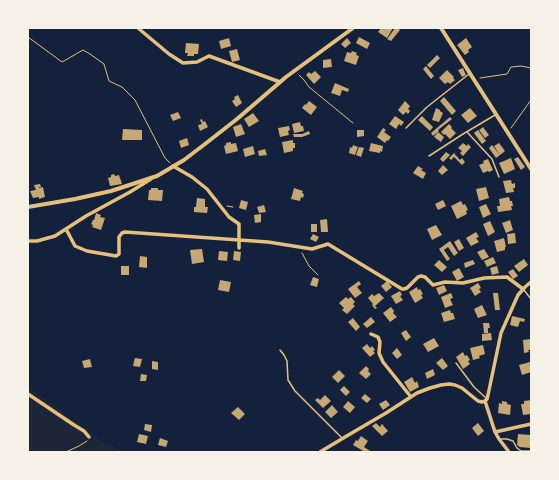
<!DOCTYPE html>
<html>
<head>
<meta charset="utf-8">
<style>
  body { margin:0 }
  #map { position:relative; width:559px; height:480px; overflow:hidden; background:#14213d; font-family:Roboto,sans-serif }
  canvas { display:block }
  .frame { position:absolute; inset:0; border:29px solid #f6f1e7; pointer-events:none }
</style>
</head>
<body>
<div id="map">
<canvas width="559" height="480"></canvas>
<div class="frame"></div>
</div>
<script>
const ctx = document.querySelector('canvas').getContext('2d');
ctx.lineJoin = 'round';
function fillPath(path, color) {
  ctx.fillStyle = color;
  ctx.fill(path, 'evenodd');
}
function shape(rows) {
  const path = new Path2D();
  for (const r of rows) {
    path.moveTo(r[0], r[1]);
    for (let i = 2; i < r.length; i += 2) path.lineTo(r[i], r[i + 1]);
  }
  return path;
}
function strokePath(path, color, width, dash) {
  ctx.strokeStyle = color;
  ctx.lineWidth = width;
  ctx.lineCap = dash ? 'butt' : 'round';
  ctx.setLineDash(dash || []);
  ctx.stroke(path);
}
const green = shape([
  [28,386,103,442,125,452,28,452]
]);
const building = shape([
  [381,28,393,28,387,38,378,32],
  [395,28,398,28,400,30,391,41,387,39],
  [359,37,370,43,367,49,356,43],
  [229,38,231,46,221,49,219,41],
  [347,38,351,43,345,48,341,44],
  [466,38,472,47,468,50,469,52,465,55,457,45],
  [186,43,199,44,198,54,194,54,194,56,187,56,188,53,185,53],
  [237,49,240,60,232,62,229,51],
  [352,51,357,53,356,55,359,56,356,65,344,61,347,52,351,53],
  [437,55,440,58,430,68,427,65],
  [331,59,332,67,323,68,323,60],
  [426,66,434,76,431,79,423,69],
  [463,68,466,75,462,77,458,70],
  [447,70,454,77,453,78,455,80,450,84,448,82,445,84,439,78],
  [315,71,321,77,314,84,306,75,309,72,311,74],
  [335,83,349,89,348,92,342,90,340,96,331,93],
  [238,95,242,103,236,107,232,101,235,99,234,97],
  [444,97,456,111,452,115,440,101],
  [309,101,317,107,311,115,302,108,305,104,306,105],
  [405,101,410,106,408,109,410,111,408,114,406,112,403,115,398,110],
  [436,108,440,110,440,111,443,113,439,122,432,120],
  [470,108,477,116,468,123,461,115],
  [178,112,181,118,173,121,170,115],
  [253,113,259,121,249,127,244,119],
  [395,116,404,122,401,126,399,124,396,129,389,124],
  [422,116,433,127,430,131,418,120],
  [450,117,452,119,438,130,439,131,433,136,431,133],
  [202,119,203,122,205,121,208,127,200,131,198,125,202,124,200,120],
  [300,122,301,126,303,126,304,131,294,133,292,124],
  [241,124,245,134,236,137,233,127],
  [449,124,452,127,451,128,456,133,450,139,445,134,444,135,441,132],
  [289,126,290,130,288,131,289,135,280,137,278,128],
  [483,127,489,135,485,138,479,130],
  [383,128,386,130,384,132,391,137,388,141,387,140,385,143,377,137],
  [123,129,142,130,142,140,122,140],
  [357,130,364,130,364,136,357,137],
  [478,130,486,141,482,144,474,133],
  [309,131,310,134,302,137,294,137,293,134,302,134],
  [438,132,444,137,441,142,434,137],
  [187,138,189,145,181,148,179,141],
  [293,140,293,143,295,143,295,148,293,148,293,151,284,153,282,142],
  [231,142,231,144,236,143,238,151,226,154,224,146,226,145,226,143],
  [371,143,383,146,382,152,380,151,380,153,369,151],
  [463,143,467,146,468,144,471,147,463,156,460,153,462,151,458,148],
  [499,143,505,151,500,155,494,146],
  [353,145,358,147,355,155,349,153,350,147,352,148],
  [492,145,500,155,496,158,489,148],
  [253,146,255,154,245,157,243,149],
  [359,147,364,148,361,157,356,155],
  [265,149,267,155,259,156,258,151],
  [446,152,450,155,443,162,440,159],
  [454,153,460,160,462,158,465,162,462,165,454,157,451,160,449,158],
  [518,157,525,167,521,170,514,159],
  [511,158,515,169,504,174,499,163],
  [488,159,493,170,489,172,488,171,483,173,479,165,484,163,483,161],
  [443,165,448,170,442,175,438,171],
  [418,166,423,169,421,170,426,173,423,179,413,173],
  [114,174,115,176,119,175,122,184,110,186,108,178,111,177,111,175],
  [511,180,512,184,515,183,515,188,513,188,514,192,506,193,503,181],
  [40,184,41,187,39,187,39,188,43,187,45,197,39,199,39,197,33,198,30,191,36,190,34,185],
  [486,187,489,198,479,201,476,189],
  [151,188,158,188,158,190,163,190,162,201,148,200,149,190,151,190],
  [294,188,303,191,302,193,304,194,303,198,301,197,300,201,291,199],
  [509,197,510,201,512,201,513,206,511,206,512,210,498,212,497,206,500,206,499,199],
  [197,198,205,199,205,207,208,207,207,213,194,212,194,207,196,207],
  [241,200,248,202,246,210,239,208],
  [443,200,446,206,438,210,435,204],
  [461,201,463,205,465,204,468,210,466,211,467,214,457,219,451,206],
  [486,204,491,214,483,218,479,207],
  [264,205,266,212,259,213,257,207],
  [96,213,101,215,100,217,105,218,101,230,92,227,93,225,91,224,93,220,94,220],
  [261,214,261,222,255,223,254,215],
  [327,219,328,232,321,232,320,220],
  [510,220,513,230,506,233,502,223],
  [490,221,495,232,488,236,483,224],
  [311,224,317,224,317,232,311,232],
  [436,225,442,235,432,240,427,229],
  [476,232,479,237,476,238,479,242,471,246,466,238],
  [515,233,516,243,508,244,507,234],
  [313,234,319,237,316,242,310,239],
  [504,238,506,247,505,247,505,250,497,252,494,241],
  [459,239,464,248,459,251,454,242],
  [450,241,458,253,454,256,448,247,444,250,450,259,447,261,439,249],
  [202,249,204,262,192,264,190,250],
  [484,249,489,257,482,260,477,252],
  [219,251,228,252,227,261,218,260],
  [234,251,241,252,240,261,233,260],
  [140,256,147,257,147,268,139,267],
  [493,257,496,263,487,267,484,261],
  [524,259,528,265,519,272,514,266],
  [439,260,447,267,442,272,434,265],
  [473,260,475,264,465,268,464,263],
  [121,266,129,266,129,275,121,275],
  [497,266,499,273,492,275,490,268],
  [459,268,464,277,457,281,452,272],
  [513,269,518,276,513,279,508,272],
  [313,277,319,279,317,287,310,285],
  [220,280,231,282,229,292,218,290],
  [359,281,361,284,357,287,362,293,355,298,348,289],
  [387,281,392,287,386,292,381,286],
  [478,283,481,288,479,289,481,292,475,296,470,288],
  [444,285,447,291,439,295,436,288],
  [417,287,418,290,420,289,423,294,421,295,423,298,415,303,409,292],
  [400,291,402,295,400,296,403,300,396,304,391,296],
  [379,293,384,298,375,306,377,308,375,309,372,305,373,304,368,298,372,294,374,296],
  [451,293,453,298,450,299,453,305,445,308,441,297],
  [493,293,498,293,500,310,495,310],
  [346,297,348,299,351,297,355,302,353,304,355,306,347,314,342,310,344,308,339,303],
  [482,305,487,315,478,318,474,309],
  [391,307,394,311,393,313,397,317,390,322,383,313],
  [450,310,451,313,453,313,455,319,444,322,441,313],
  [512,316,525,319,524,322,520,321,518,327,510,325],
  [371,317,375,322,367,328,363,324],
  [353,318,360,327,356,331,348,322],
  [483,323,489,323,490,328,488,328,488,333,484,333],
  [406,330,411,337,406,341,401,333],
  [491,333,492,340,482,341,482,334],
  [434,338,439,346,428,352,423,344],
  [531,339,531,350,528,350,529,352,524,353,523,340],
  [367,344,370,348,372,346,375,350,373,351,375,353,370,357,362,348],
  [483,345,485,354,479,356,480,358,473,360,470,348],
  [397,348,402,355,397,359,392,353],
  [463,352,465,356,467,355,470,360,468,361,470,364,463,369,456,357],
  [135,358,142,359,140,367,133,366],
  [442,358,448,366,443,370,436,363],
  [90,359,92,367,84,368,82,361],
  [152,361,158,362,158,370,152,369],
  [530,362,531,365,531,372,522,375,519,365],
  [366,366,369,369,368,371,371,374,366,379,359,373],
  [433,369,435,375,427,379,425,373],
  [339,370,345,376,338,383,332,377],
  [141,374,147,375,146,381,140,381],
  [412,377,415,383,417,381,419,387,410,392,404,382],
  [344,386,350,392,346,396,340,390],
  [365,394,371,399,367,403,361,398],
  [325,395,331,401,323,408,315,400,318,398,320,400],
  [386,400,390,405,383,410,379,404],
  [531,400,531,414,523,415,521,404,524,404,524,401],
  [348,401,355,407,350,413,343,407],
  [502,401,507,402,507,404,511,405,510,415,498,413,499,403,502,404],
  [332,405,338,412,331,418,325,412],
  [238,407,245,414,239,420,231,413],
  [376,423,380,427,382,424,388,431,382,436,372,426],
  [478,423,484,431,478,436,472,428],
  [145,424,152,425,151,432,144,430],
  [139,434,148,436,146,444,137,442],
  [518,434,531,435,531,448,519,447,519,446,517,445],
  [361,436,368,441,364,447,370,451,369,452,365,452,353,445,356,440,358,441],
  [160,438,168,441,166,447,158,445]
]);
const path = shape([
  [28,37,62,62,83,50,90,54,104,64,109,81,122,87,135,100,165,158,170,163],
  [299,75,304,80,309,87,353,123],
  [480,78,507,74,511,67,521,66,531,68],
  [511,128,531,100],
  [227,206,233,207],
  [302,253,309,266,318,275],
  [66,452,79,446,87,441]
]);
const service = shape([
  [406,128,427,107,469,74],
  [467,132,492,159,499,177],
  [429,156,463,134,495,115],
  [524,290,531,299],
  [280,350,284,355,287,361,288,380,295,391,342,438],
  [456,363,474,387,486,398],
  [501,439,507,439,513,441,517,448,521,451,531,451]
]);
const minor = shape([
  [138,28,169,54,183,63,197,62,209,56,280,82],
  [173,166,192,177,207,189,229,217,239,224,239,248],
  [66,229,75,246,87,251,116,256,119,254,119,237,122,233,125,232,268,242,312,249,328,244,402,289,404,289,407,288,418,277,421,276,425,277,433,285,445,282,463,283,484,278,507,277,523,289],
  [28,241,37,241,55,236,86,216,130,192,151,179],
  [371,334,378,337,380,342,379,353,383,362,411,397],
  [28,394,74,425,84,431,89,437],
  [495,432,531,424],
  [320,452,345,437,386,413,417,393,430,388,441,385,449,384,455,385,462,388,478,401,482,402,485,401],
  [509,452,499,439,495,432,485,401,487,399,488,395,501,333,518,295,525,287,531,282]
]);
const tertiary = shape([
  [441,28,531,169],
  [28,207,75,199,111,191,157,176,184,160,205,144,237,119,286,77,353,28]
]);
fillPath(green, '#1d2539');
fillPath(building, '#c6a872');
strokePath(path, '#e5c07b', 1);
strokePath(service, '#e5c07b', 1.5);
strokePath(minor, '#e5c07b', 3.5);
strokePath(tertiary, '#e5c07b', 4);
</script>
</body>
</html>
